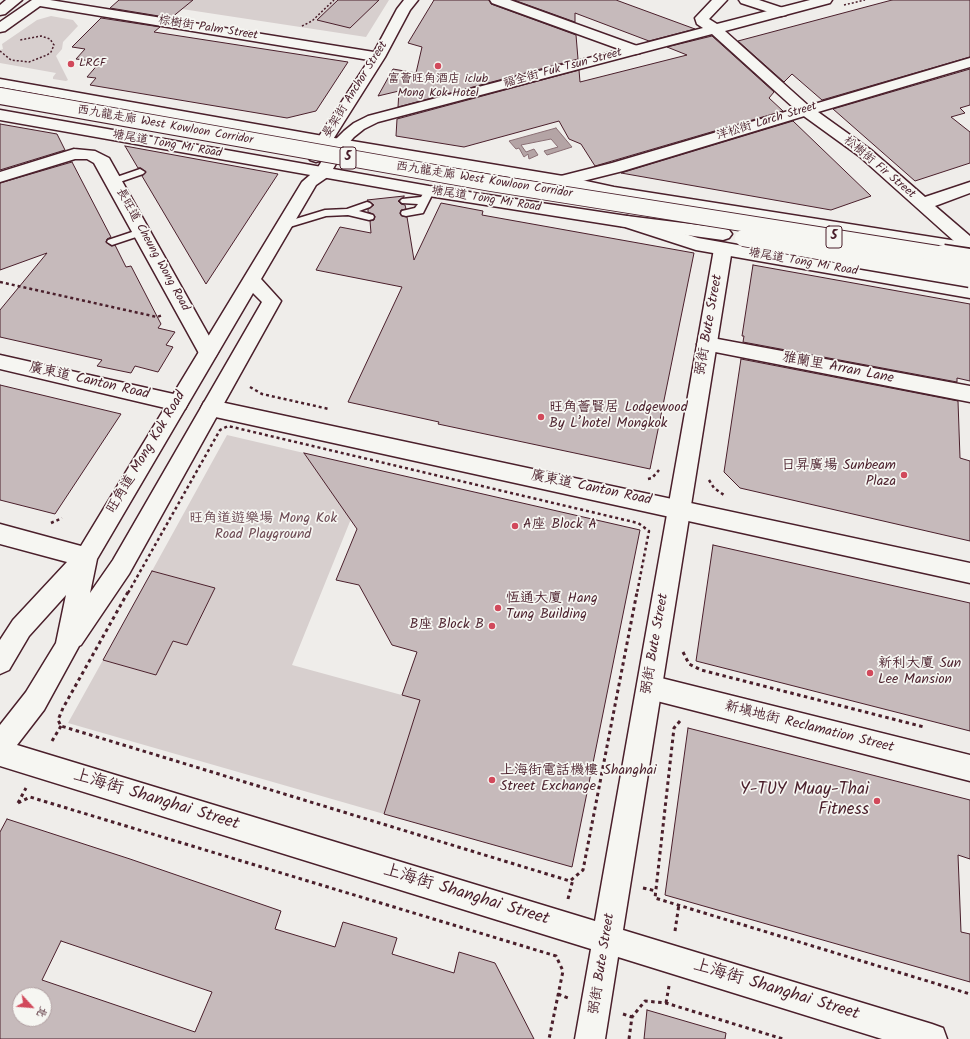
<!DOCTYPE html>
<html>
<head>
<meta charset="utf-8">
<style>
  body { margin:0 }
  #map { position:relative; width:970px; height:1039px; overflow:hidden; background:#efedea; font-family:Kalam,"LXGW WenKai TC",sans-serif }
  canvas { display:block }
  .north { position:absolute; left:12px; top:987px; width:40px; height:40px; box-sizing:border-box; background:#f6f6f2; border:1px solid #b1a0a2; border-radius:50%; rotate:116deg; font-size:11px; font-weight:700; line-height:16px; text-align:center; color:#4a1f2b }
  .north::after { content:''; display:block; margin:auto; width:14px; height:18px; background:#d1495b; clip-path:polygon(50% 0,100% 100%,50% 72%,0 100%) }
</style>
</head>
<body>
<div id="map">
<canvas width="970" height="1039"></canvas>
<div class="north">北</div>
</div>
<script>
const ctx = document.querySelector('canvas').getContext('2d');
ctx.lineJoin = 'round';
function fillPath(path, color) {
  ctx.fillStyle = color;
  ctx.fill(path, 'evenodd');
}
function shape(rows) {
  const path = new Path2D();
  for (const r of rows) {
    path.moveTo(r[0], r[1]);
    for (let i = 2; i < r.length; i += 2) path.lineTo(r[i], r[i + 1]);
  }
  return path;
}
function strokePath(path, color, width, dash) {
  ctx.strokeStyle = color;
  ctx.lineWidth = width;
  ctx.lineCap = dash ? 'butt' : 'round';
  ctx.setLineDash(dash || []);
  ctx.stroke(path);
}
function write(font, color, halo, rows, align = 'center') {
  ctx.font = font + ' Kalam,"LXGW WenKai TC",sans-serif';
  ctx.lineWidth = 3.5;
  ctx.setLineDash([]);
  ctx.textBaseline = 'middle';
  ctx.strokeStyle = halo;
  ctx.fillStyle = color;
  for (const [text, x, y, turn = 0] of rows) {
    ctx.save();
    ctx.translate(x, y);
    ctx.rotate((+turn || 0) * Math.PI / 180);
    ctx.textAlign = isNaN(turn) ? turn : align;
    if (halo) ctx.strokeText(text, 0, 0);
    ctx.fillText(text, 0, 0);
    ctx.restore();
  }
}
const green = shape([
  [193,0,389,0,366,37,182,9],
  [51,16,73,20,78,26,63,42,62,49,56,56,68,80,66,81,53,79,53,77,56,73,0,63,0,50,3,49,2,44,37,20],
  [227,435,304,453,337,500,353,514,292,665,420,700,384,814,68,723,103,660,156,675,173,641,187,645,215,588,152,571]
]);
const water = shape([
  [556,128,572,147,547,155,544,151,558,147,551,139,521,145,526,152,534,149,538,155,529,159,528,154,524,157,519,148,516,149,509,141,556,128]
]);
const building = shape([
  [119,0,193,0,171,18,110,8,119,0],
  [338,0,379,0,350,28,317,20,338,0],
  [434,0,489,0,491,4,576,35,578,59,398,107,399,91,378,96,393,69,416,73,422,47,408,43,434,0],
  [514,0,616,0,695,29,649,41,575,13,575,22,514,0],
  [892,0,970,0,970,57,822,100,792,74,784,82,738,41,892,0],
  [101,18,160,27,154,32,348,62,316,111,287,118,90,85,96,78,87,77,100,62,76,59,85,49,72,47,101,18],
  [712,36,774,92,769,98,783,111,595,166,581,144,569,139,559,121,464,147,396,136,397,119,579,70,580,82,687,55,667,47,712,36],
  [970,69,970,105,960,108,965,113,951,117,970,132,970,163,915,181,833,109,970,69],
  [793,121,871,196,831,210,621,173,793,121],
  [0,124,57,134,65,150,0,170,0,124],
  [125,146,278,174,206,284,142,176,146,172,141,168,138,168,125,146],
  [72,162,111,237,107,239,106,242,111,246,115,245,126,267,131,266,161,324,158,328,175,332,166,345,173,347,158,372,135,366,131,373,97,366,102,360,0,337,0,310,47,253,0,270,0,183,72,162],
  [404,196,404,197,398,201,401,204,405,205,406,209,401,210,400,214,402,216,407,217,414,260,441,203,483,211,482,215,694,253,650,469,438,424,439,422,348,402,402,287,316,270,340,227,371,233,370,221,374,220,375,216,373,214,368,212,368,209,374,205,367,200,404,196],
  [753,265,970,304,970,381,957,378,957,382,743,342,744,336,742,336,753,265],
  [741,359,958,401,960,458,970,461,970,541,740,488,724,472,741,359],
  [0,385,121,414,55,514,0,500,0,385],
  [304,453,640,530,572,867,384,814,420,700,402,695,417,652,392,645,359,585,336,580,357,529,304,453],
  [713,545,970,603,970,731,696,661,713,545],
  [152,571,215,588,187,645,173,641,156,675,103,660,152,571],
  [688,728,970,800,970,859,958,855,961,932,970,934,970,982,665,895,688,728],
  [7,819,130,859,281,911,275,929,335,947,343,922,397,938,392,954,454,973,459,952,495,963,534,1039,0,1039,0,832,7,819],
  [61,941,212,992,195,1032,42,980,61,941],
  [20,995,44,995,44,1019,20,1019,20,995],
  [647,1010,726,1033,725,1039,644,1039,647,1010]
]);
const pathFar2 = shape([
  [844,5,865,0],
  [302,26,312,21,334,0],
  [0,51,11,60,29,62,47,55,51,52,54,45,50,39,41,36,20,40]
]);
const pathFar1 = shape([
  [0,282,157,317,163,315],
  [250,387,262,394,329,409],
  [648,479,652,478,659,470],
  [709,480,714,488,724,495],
  [51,523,62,518],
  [128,593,220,430,228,426,638,523,649,531,637,593]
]);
const path = shape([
  [128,592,63,708,58,720,61,726,570,881,583,870,637,592],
  [683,652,689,664,701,670,924,727],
  [680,721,674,728,655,898,970,994],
  [52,741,61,726],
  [18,803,30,797,556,956,563,971,549,1039],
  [18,803,26,788],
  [643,888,656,891],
  [568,899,573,879],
  [675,931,679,904],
  [558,994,568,998],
  [666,1003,669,986],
  [623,1014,632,1017],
  [629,1039,632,1017,645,1001,666,1003,783,1039]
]);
const lane = shape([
  [140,169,145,172,143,174,114,184,109,181,111,179,140,169],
  [429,188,434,191,423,213,406,216,402,215,401,213,402,211,415,208,418,204,402,203,400,201,402,199,421,197,426,189,429,188],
  [367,202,370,203,372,205,370,207,359,211,373,215,374,217,373,219,369,220,348,215,326,216,283,229,278,226,279,224,325,210,347,209,367,202],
  [141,229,146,232,145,234,112,245,107,242,108,240,141,229]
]);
const street = shape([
  [490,0,510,0,640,47,642,50,640,53,635,54,630,53,492,3,490,0],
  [739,0,759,0,786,9,788,12,786,15,781,16,741,3,739,0],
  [970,58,970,67,818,112,871,150,925,197,970,182,970,193,935,206,970,236,970,252,964,250,859,156,801,114,798,111,801,108,970,58],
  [74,149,95,151,109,158,218,352,215,357,208,359,201,357,94,163,87,159,75,159,0,182,0,172,74,149],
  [707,337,970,386,970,402,700,349,697,344,700,339,707,337],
  [0,355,178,395,185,397,188,403,185,409,178,411,0,369,0,355],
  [211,400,970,563,970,583,211,416,204,414,201,408,204,402,211,400],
  [649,675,970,755,970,781,649,699,640,695,637,687,640,679,649,675]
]);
const secondary = shape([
  [32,0,50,0,374,52,397,9,404,0,418,0,410,10,385,57,332,141,324,157,322,160,316,162,310,160,308,157,316,141,369,60,40,6,5,31,0,32,0,22,32,0],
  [712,0,727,0,709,19,717,24,810,0,832,0,830,3,725,31,811,108,814,111,811,114,623,171,563,186,557,185,555,181,557,177,612,163,795,109,712,34,378,122,364,129,354,137,346,146,329,176,316,185,261,279,281,301,129,574,81,645,79,646,44,710,17,745,595,921,714,249,717,245,723,243,729,245,732,249,623,930,932,1024,943,1028,947,1039,882,1039,618,957,605,1039,575,1039,591,949,0,766,0,725,26,692,56,643,66,595,29,636,9,670,0,674,0,640,13,620,67,562,0,544,0,524,81,546,302,182,317,169,334,141,344,131,354,123,368,116,703,28,697,24,695,18,712,0],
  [253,293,262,302,113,560,90,593,97,559,253,293]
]);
const primary = shape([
  [6,0,22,0,5,14,0,15,0,5,6,0],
  [0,79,340,139,563,176,614,187,970,243,970,255,614,197,563,186,340,149,0,87,0,79],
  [0,110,429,186,627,216,698,238,970,286,970,298,696,250,625,227,429,196,0,120,0,110]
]);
const highway = shape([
  [627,216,723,228,729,230,732,234,729,238,723,240,621,226,618,222,621,218,627,216]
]);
const highwayBridgeFar1 = shape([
  [0,96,491,183,950,256],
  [743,238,847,256]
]);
const highwayBridge = shape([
  [841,255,970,277],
  [943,255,970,259]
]);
const markers = [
  [71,64,4,"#d1495b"],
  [438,66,4,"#d1495b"],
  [541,417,4,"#d1495b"],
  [904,475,4,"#d1495b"],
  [515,526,4,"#d1495b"],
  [498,608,4,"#d1495b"],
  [492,626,4,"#d1495b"],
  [870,673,4,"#d1495b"],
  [492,780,4,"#d1495b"],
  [877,801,4,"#d1495b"]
];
const farStreetnames = [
  ["棕樹街 Palm Street",208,29,9],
  ["福全街 Fuk Tsun Street",563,69,-15],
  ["晏架街 Anchor Street",356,90,-58],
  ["洋松街 Larch Street",767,122,-17],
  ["西九龍走廊 West Kowloon Corridor",165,126,10],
  ["塘尾道 Tong Mi Road",167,145,10],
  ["松樹街 Fir Street",879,168,40],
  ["西九龍走廊 West Kowloon Corridor",484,181,9],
  ["塘尾道 Tong Mi Road",486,200,9],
  ["長旺道 Cheung Wong Road",152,250,61],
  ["塘尾道 Tong Mi Road",803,263,10]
];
const farPoinames = [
  ["LRCF",79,64],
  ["富薈旺角酒店 iclub",438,80,"center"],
  ["Mong Kok Hotel",438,94,"center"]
];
const shields = [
  [348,158,16],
  [834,237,16]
];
const shieldNames = [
  ["5",348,158],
  ["5",834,237]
];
const streetNames = [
  ["弼街 Bute Street",710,325,-80],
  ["雅蘭里 Arran Lane",838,369,11],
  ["廣東道 Canton Road",89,382,13],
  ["旺角道 Mong Kok Road",147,453,-59],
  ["廣東道 Canton Road",591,489,12],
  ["弼街 Bute Street",656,644,-80],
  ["新填地街 Reclamation Street",809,728,14],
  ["弼街 Bute Street",603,964,-81]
];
const poiNames = [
  ["旺角薈賢居 Lodgewood",549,409],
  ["By L’hotel Mongkok",549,425],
  ["日昇廣場 Sunbeam",896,467,"right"],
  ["Plaza",896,483,"right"],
  ["A座 Block A",523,526],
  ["恆通大廈 Hang",506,600],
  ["Tung Building",506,616],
  ["B座 Block B",484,626,"right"],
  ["新利大廈 Sun",878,665],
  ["Lee Mansion",878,681],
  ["上海街電話機樓 Shanghai",500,772],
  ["Street Exchange",500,788]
];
const parkNames = [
  ["旺角道遊樂場 Mong Kok",263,520],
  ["Road Playground",263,536]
];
const nearPoinames = [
  ["Y-TUY Muay-Thai",869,791],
  ["Fitness",869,811]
];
const nearStreetnames = [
  ["上海街 Shanghai Street",156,801,17],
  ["上海街 Shanghai Street",466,896,17],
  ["上海街 Shanghai Street",776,991,17]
];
fillPath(green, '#d7cfce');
fillPath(water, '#b4a4a5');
strokePath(water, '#8a6f74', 1);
fillPath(building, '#c6babb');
strokePath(building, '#4a1f2b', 1);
strokePath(lane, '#4a1f2b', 3);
strokePath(street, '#4a1f2b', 3);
strokePath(secondary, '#4a1f2b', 3);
strokePath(primary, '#4a1f2b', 3);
strokePath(highway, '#4a1f2b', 3);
strokePath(pathFar2, '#4a1f2b', 1.5, [2, 2]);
strokePath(pathFar1, '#4a1f2b', 2.5, [3, 3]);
strokePath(path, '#4a1f2b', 3, [3.5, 3.5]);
fillPath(lane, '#f6f6f2');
fillPath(street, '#f6f6f2');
fillPath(secondary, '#f6f6f2');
fillPath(primary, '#f6f6f2');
fillPath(highway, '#f6f6f2');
strokePath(highwayBridgeFar1, '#4a1f2b', 18, []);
strokePath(highwayBridge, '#4a1f2b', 23, []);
strokePath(highwayBridgeFar1, '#f6f6f2', 16);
strokePath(highwayBridge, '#f6f6f2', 20);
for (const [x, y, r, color] of markers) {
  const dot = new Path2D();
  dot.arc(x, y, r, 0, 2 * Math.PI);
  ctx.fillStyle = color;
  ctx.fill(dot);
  strokePath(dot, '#f6f6f2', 1.5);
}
write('12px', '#4a1f2b', '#f6f6f2', farStreetnames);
write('12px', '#4a1f2b', '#f6f6f2', farPoinames, 'left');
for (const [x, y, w] of shields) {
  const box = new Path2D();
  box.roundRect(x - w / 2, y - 11, w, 22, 3);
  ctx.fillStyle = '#f6f6f2';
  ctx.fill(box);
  strokePath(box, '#4a1f2b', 1);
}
write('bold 13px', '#4a1f2b', null, shieldNames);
write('14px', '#4a1f2b', '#f6f6f2', streetNames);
write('14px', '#4a1f2b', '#f6f6f2', poiNames, 'left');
write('14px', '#6d4b54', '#f6f6f2', parkNames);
write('17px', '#4a1f2b', '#f6f6f2', nearPoinames, 'right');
write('17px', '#4a1f2b', '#f6f6f2', nearStreetnames);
</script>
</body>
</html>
